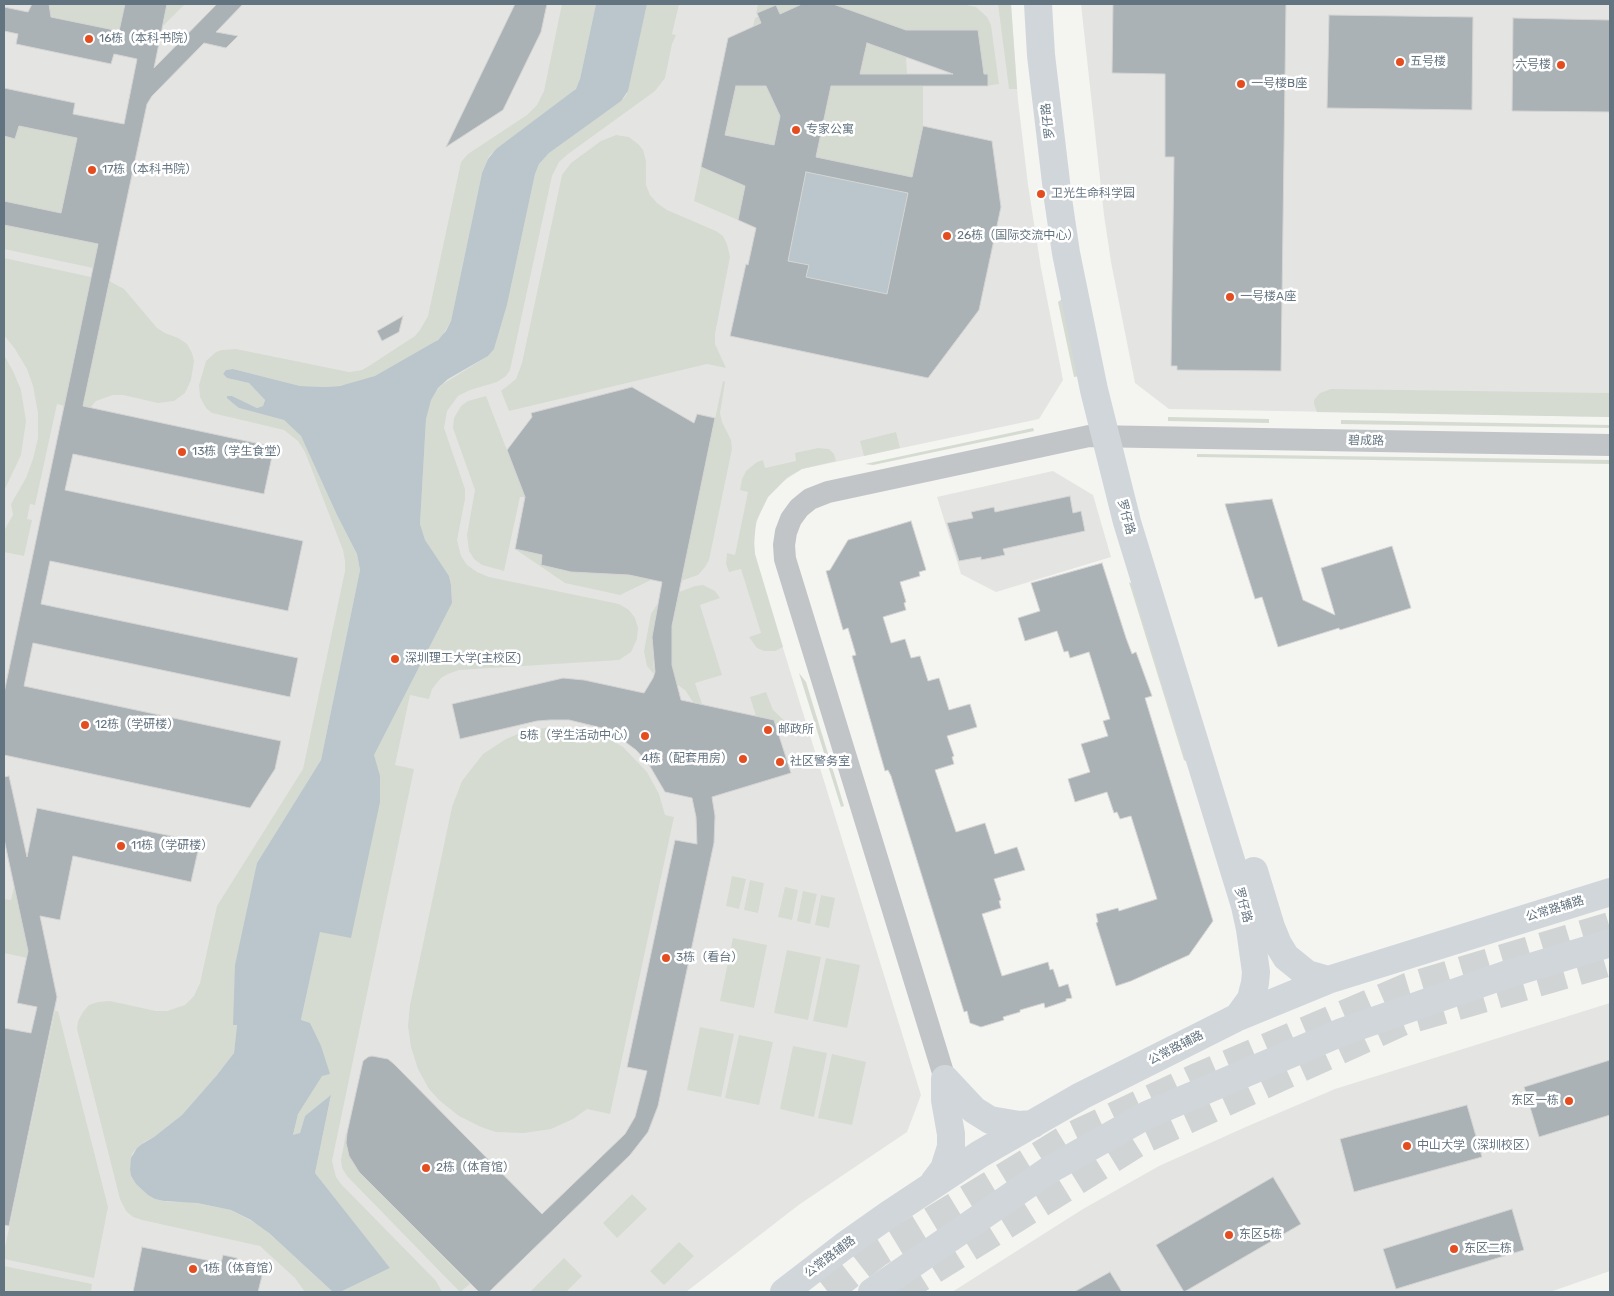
<!DOCTYPE html>
<html>
<head>
<meta charset="utf-8">
<style>
  body { margin:0 }
  #map { position:relative; width:1614px; height:1296px; overflow:hidden; background:#f4f4f0; font-family:Rubik,sans-serif }
  canvas { display:block }
  .frame { position:absolute; inset:0; border:5px solid #637481; pointer-events:none }
</style>
</head>
<body>
<div id="map">
<canvas width="1614" height="1296"></canvas>
<div class="frame"></div>
</div>
<script>
const ctx = document.querySelector('canvas').getContext('2d');
ctx.lineJoin = 'round';
function fillPath(path, color) {
  ctx.fillStyle = color;
  ctx.fill(path, 'evenodd');
}
function shape(rows) {
  const path = new Path2D();
  for (const r of rows) {
    path.moveTo(r[0], r[1]);
    for (let i = 2; i < r.length; i += 2) path.lineTo(r[i], r[i + 1]);
  }
  return path;
}
function strokePath(path, color, width, dash) {
  ctx.strokeStyle = color;
  ctx.lineWidth = width;
  ctx.lineCap = dash ? 'butt' : 'round';
  ctx.setLineDash(dash || []);
  ctx.stroke(path);
}
function write(font, color, halo, rows, align = 'center') {
  ctx.font = font + ' Rubik,"Noto Sans SC",sans-serif';
  ctx.lineWidth = 5;
  ctx.setLineDash([]);
  ctx.textBaseline = 'middle';
  ctx.strokeStyle = halo;
  ctx.fillStyle = color;
  for (const [text, x, y, turn = 0] of rows) {
    ctx.save();
    ctx.translate(x, y);
    ctx.rotate((+turn || 0) * Math.PI / 180);
    ctx.textAlign = isNaN(turn) ? turn : align;
    if (halo) ctx.strokeText(text, 0, 0);
    ctx.fillText(text, 0, 0);
    ctx.restore();
  }
}
const built = shape([
  [4,4,1011,4,1018,100,1028,185,1041,268,1063,380,1039,419,802,469,782,482,768,497,759,514,754,533,755,554,762,580,921,1095,907,1132,800,1204,686,1292,4,1292],
  [1081,4,1610,4,1610,417,1169,409,1135,383,1111,262,1104,215],
  [1053,471,1093,495,1111,557,996,592,961,574,937,497],
  [1610,1003,1610,1271,1550,1292,952,1292,1083,1209,1159,1166,1248,1126,1335,1089]
]);
const green = shape([
  [48,4,125,4,119,31,48,16,50,8],
  [167,4,185,4,163,26],
  [562,4,596,4,580,79,578,86,571,94,496,149,489,156,482,173,451,321,443,335,434,343,381,374,364,381,348,385,325,387,300,386,233,369,226,370,223,374,227,378,249,383,265,400,263,406,257,408,232,396,227,397,235,405,239,408,284,420,301,436,337,515,357,554,360,570,321,760,257,863,234,1025,237,1025,234,1053,217,1075,182,1115,154,1137,144,1142,137,1148,132,1154,130,1170,131,1177,136,1184,148,1195,155,1199,168,1202,191,1202,231,1210,261,1226,333,1292,305,1292,295,1278,260,1246,142,1220,133,1217,126,1211,120,1199,77,1029,78,1021,83,1012,89,1005,98,1002,110,1001,156,1011,167,1011,185,1005,194,996,200,983,217,906,303,769,345,571,345,561,343,550,305,452,298,441,284,430,212,413,206,408,200,397,199,385,206,361,216,352,222,350,236,349,349,372,362,370,369,366,415,336,420,330,428,316,461,162,468,154,527,115,537,105,544,91],
  [647,4,679,4,672,34,676,35,672,44,665,78,655,91,568,154,559,162,552,176,510,370,506,376,497,382,470,390,458,396,447,411,444,428,465,489,465,499,457,540,461,556,467,565,477,572,489,577,619,604,629,610,635,618,638,628,637,639,631,652,619,660,459,670,448,674,441,678,432,689,429,699,410,695,395,765,414,769,332,1161,336,1177,341,1184,436,1281,442,1292,340,1292,390,1268,315,1173,331,1096,305,1116,300,1133,293,1136,298,1114,322,1075,330,1074,301,1021,345,811,452,603,451,585,449,576,425,541,420,524,426,419,429,404,434,393,443,384,488,356,494,349,507,305,535,174,539,164,549,153,624,98,627,94],
  [758,4,802,4,753,26,755,18,777,8,776,5,756,14],
  [833,4,962,4,976,7,987,17,991,25,999,84,985,86,906,30],
  [998,4,1011,4,1017,89,1009,89],
  [867,43,906,57,907,74,860,74],
  [736,86,766,86,780,116,774,145,725,135],
  [831,86,923,86,923,126,912,177,816,157],
  [5,123,77,138,61,213,4,201,4,136,13,138],
  [616,135,629,137,639,145,643,150,646,161,646,185,650,195,657,203,667,210,716,231,723,236,727,244,730,257,715,334,715,344,726,368,707,364,509,411,501,391,516,379,522,363,562,175,571,163,601,141],
  [701,167,745,186,738,220,694,201],
  [4,225,98,244,93,268,4,249],
  [4,258,91,277,64,406,57,404,35,505,30,504,27,519,32,520,24,556,4,552,4,531,13,515,11,504,26,478,33,459,38,438,38,413,33,386,27,369,15,349,4,335],
  [109,281,124,289,157,328,165,333,178,338,187,344,192,353,194,361,191,380,185,393,174,401,158,403,123,395,113,395,96,401,81,418],
  [1062,299,1080,376,1074,377,1058,302],
  [4,355,13,371,21,390,26,421,21,455,4,491],
  [723,381,725,382,720,413,722,422,731,440,732,449,709,560,705,567,698,575,681,581],
  [1331,389,1610,393,1610,417,1317,412,1314,404,1314,400,1320,393],
  [486,396,525,497,520,497,504,571,482,565,474,559,469,551,467,535,475,490,453,428,454,418,461,406,468,401],
  [1168,417,1269,419,1269,423,1168,421],
  [1341,420,1610,425,1610,428,1341,424],
  [1033,428,1034,431,873,465,865,464],
  [896,432,900,448,864,456,860,441],
  [818,448,829,449,834,454,836,461,802,469,788,477,768,497,756,522,754,544,755,554,783,647,775,651,764,651,757,648,749,637,761,633,741,569,729,572,726,564,727,553,735,555,748,492,740,490,742,479,746,471,757,462,763,460,765,468,796,461,795,453],
  [1197,454,1610,460,1610,464,1197,457],
  [515,549,542,555,541,565,571,572,629,575,651,580,620,595,565,583],
  [1129,582,1134,585,1187,762,1184,760],
  [703,585,715,591,720,598,700,605,722,675,695,683,702,704,693,702,685,690,675,683,672,665,671,633,679,592,695,586],
  [658,603,652,637,654,674,647,666,644,651,651,614],
  [799,673,806,682,844,806,841,807],
  [766,692,773,710,788,724,777,728,774,720,756,716,750,697],
  [558,726,590,731,601,734,623,747,647,772,659,794,665,815,674,817,610,1114,587,1109,573,1119,551,1129,524,1133,496,1132,481,1127,459,1116,439,1100,429,1089,418,1069,411,1047,408,1026,410,1005,452,807,462,781,483,754,506,739,525,731],
  [732,876,746,879,739,909,726,906],
  [750,880,764,883,758,913,744,910],
  [14,887,28,951,27,958,4,953,4,899,11,900],
  [785,887,798,890,792,920,778,917],
  [803,891,817,894,810,924,797,921],
  [821,895,835,898,829,928,815,925],
  [733,938,767,945,754,1008,720,1001],
  [787,950,821,957,808,1020,774,1013],
  [826,958,860,965,847,1028,813,1021],
  [55,1011,58,1011,108,1207,94,1278,4,1259,4,1252],
  [700,1027,734,1034,721,1097,687,1090],
  [739,1035,773,1042,759,1105,725,1098],
  [793,1046,827,1053,814,1117,780,1109],
  [832,1054,866,1062,852,1125,818,1118],
  [346,1133,347,1150,353,1163,359,1172,470,1284,460,1292,347,1176,342,1168,341,1160],
  [632,1194,647,1209,617,1238,603,1223],
  [679,1242,694,1256,664,1285,650,1271],
  [564,1258,582,1276,566,1292,530,1292],
  [4,1266,92,1284,91,1292,4,1292]
]);
const water = shape([
  [596,4,647,4,628,91,621,101,549,153,539,164,535,174,507,305,494,349,488,356,448,379,438,388,431,400,426,419,420,524,425,540,449,576,451,585,452,603,374,755,380,776,380,802,351,938,320,932,301,1020,310,1023,321,1046,330,1074,322,1076,298,1114,293,1135,300,1133,305,1116,331,1095,315,1173,390,1268,340,1292,333,1292,269,1233,251,1220,231,1210,197,1203,164,1201,155,1199,148,1195,136,1184,131,1176,130,1170,131,1158,137,1148,142,1144,154,1137,182,1115,217,1075,234,1053,237,1025,233,1025,235,965,257,863,321,760,360,570,357,554,337,515,301,436,284,420,239,408,235,405,227,398,227,396,232,396,257,408,263,406,265,400,249,383,227,378,223,374,226,370,233,369,300,386,325,387,340,386,375,376,438,340,446,331,451,321,482,173,488,159,496,149,576,89,580,79],
  [806,172,908,193,887,294,806,277,808,265,770,257,791,245]
]);
const building = shape([
  [32,4,49,4,51,17,119,31,125,4,167,4,154,68,217,4,243,4,216,32,238,36,226,48,204,43,152,96,147,104,83,406,274,447,264,494,73,454,65,490,303,541,288,611,50,561,41,604,298,658,290,697,33,643,24,686,281,741,275,769,250,808,4,755,4,693,98,244,4,225,4,201,61,213,77,138,19,126,15,139,4,136,4,88,75,103,73,114,124,124,137,59,114,54,111,64,16,44,18,34,4,31,4,7,28,12,32,4],
  [515,4,547,4,541,32,503,110,446,147,515,4],
  [802,4,833,4,906,30,978,30,984,74,988,74,988,86,831,86,816,157,912,177,923,126,992,141,1001,207,979,310,928,378,730,336,746,264,748,265,756,228,738,220,745,186,701,167,728,38,761,23,757,13,776,5,780,14,802,4],
  [867,43,953,74,860,74,867,43],
  [736,86,766,86,780,116,774,145,725,135,736,86],
  [806,172,908,193,887,294,806,277,809,265,788,261,806,172],
  [1113,4,1286,4,1281,371,1177,370,1177,366,1171,366,1174,157,1165,157,1165,74,1112,73,1113,4],
  [1329,15,1473,17,1472,110,1327,108,1329,15],
  [1513,18,1610,20,1610,112,1512,111,1513,18],
  [403,316,399,332,382,341,377,331,403,316],
  [632,387,694,423,697,414,715,418,672,626,672,665,681,700,774,720,791,773,712,797,715,816,714,843,658,1106,648,1132,630,1155,489,1292,479,1292,359,1172,349,1156,346,1143,347,1133,363,1061,368,1057,372,1056,388,1059,394,1064,542,1214,625,1134,635,1117,647,1071,627,1067,675,840,697,844,696,817,692,798,665,792,648,763,636,750,624,741,602,728,569,720,550,720,537,721,460,739,452,704,563,678,584,680,644,693,653,678,655,672,652,637,662,582,629,575,571,572,541,565,542,555,515,549,525,497,507,450,532,417,531,413,632,387],
  [1070,496,1073,513,1081,511,1085,531,1003,549,1005,555,981,560,981,557,959,561,947,523,973,518,971,512,994,507,995,512,1070,496],
  [1272,499,1303,600,1335,615,1321,568,1392,546,1411,608,1340,630,1339,628,1278,647,1262,597,1255,599,1225,504,1272,499],
  [911,521,926,570,919,572,920,576,900,582,906,602,904,603,906,610,883,617,891,643,905,639,911,658,920,656,928,681,939,678,949,710,970,704,977,727,947,736,954,756,952,757,954,764,935,770,956,832,985,823,995,854,1017,847,1025,870,994,879,1001,900,999,901,1001,908,982,914,1002,976,1048,962,1050,970,1053,969,1059,987,1068,984,1072,998,1066,999,1066,1001,1045,1008,1044,1003,1020,1010,1020,1012,1003,1017,1004,1020,981,1027,970,1023,967,1011,964,1012,891,776,888,770,885,771,852,656,856,655,848,628,843,630,826,571,830,570,848,540,911,521],
  [1102,563,1126,638,1132,654,1136,652,1152,696,1145,698,1213,921,1189,955,1131,981,1116,986,1096,923,1098,922,1096,914,1118,908,1119,911,1157,899,1131,816,1120,819,1117,812,1114,813,1107,792,1075,802,1068,779,1090,772,1081,744,1108,736,1103,721,1110,719,1089,652,1070,658,1068,651,1064,652,1057,631,1025,641,1018,618,1040,611,1031,583,1102,563],
  [9,776,27,857,37,808,200,842,191,882,73,856,60,920,40,916,57,997,9,1226,4,1225,4,1028,31,1033,37,1007,17,1003,28,951,4,839,4,777,9,776],
  [1610,1060,1610,1115,1539,1137,1524,1087,1610,1060],
  [1467,1105,1482,1157,1354,1192,1340,1139,1467,1105],
  [1273,1177,1301,1224,1184,1292,1156,1245,1273,1177],
  [1512,1209,1524,1250,1396,1289,1383,1249,1512,1209],
  [142,1247,221,1263,223,1255,237,1258,236,1266,263,1272,258,1292,133,1292,142,1247],
  [1110,1272,1122,1292,1074,1292,1110,1272]
]);
const highwayTunnel = shape([
  [828,1292,878,1253,1069,1137,1199,1076,1407,987,1610,926],
  [898,1292,1141,1141,1402,1022,1610,962]
]);
const minor = shape([
  [945,1079,785,559,784,545,786,532,791,519,799,508,810,499,828,492,1089,436,1610,445]
]);
const major = shape([
  [1038,4,1041,55,1058,199,1066,253,1094,390,1127,522,1245,906,1250,929,1256,972,1255,983,1251,999,1238,1017],
  [1254,871,1271,927,1278,944,1286,957,1307,974,1328,980],
  [945,1079,974,1110,990,1120,1019,1125,1033,1124],
  [934,1182,944,1169,951,1147,951,1134,945,1100,945,1079],
  [784,1292,844,1246,888,1215,980,1154,1081,1096,1238,1017,1328,980,1610,892],
  [872,1292,1049,1170,1147,1115,1342,1032,1505,975,1610,943]
]);
const markers = [
  [89,39,5,"#e44d20"],
  [1400,62,5,"#e44d20"],
  [1561,65,5,"#e44d20"],
  [1241,84,5,"#e44d20"],
  [796,130,5,"#e44d20"],
  [92,170,5,"#e44d20"],
  [1041,194,5,"#e44d20"],
  [947,236,5,"#e44d20"],
  [1230,297,5,"#e44d20"],
  [182,452,5,"#e44d20"],
  [395,659,5,"#e44d20"],
  [85,725,5,"#e44d20"],
  [768,730,5,"#e44d20"],
  [645,736,5,"#e44d20"],
  [743,759,5,"#e44d20"],
  [780,762,5,"#e44d20"],
  [121,846,5,"#e44d20"],
  [666,958,5,"#e44d20"],
  [1569,1101,5,"#e44d20"],
  [1407,1146,5,"#e44d20"],
  [426,1168,5,"#e44d20"],
  [1229,1235,5,"#e44d20"],
  [1454,1249,5,"#e44d20"],
  [193,1269,5,"#e44d20"]
];
const poiNames = [
  ["16栋（本科书院）",99,39],
  ["五号楼",1410,62],
  ["六号楼",1551,65,"right"],
  ["一号楼B座",1251,84],
  ["专家公寓",806,130],
  ["17栋（本科书院）",102,170],
  ["卫光生命科学园",1051,194],
  ["26栋（国际交流中心）",957,236],
  ["一号楼A座",1240,297],
  ["13栋（学生食堂）",192,452],
  ["深圳理工大学(主校区)",405,659],
  ["12栋（学研楼）",95,725],
  ["邮政所",778,730],
  ["5栋（学生活动中心）",635,736,"right"],
  ["4栋（配套用房）",733,759,"right"],
  ["社区警务室",790,762],
  ["11栋（学研楼）",131,846],
  ["3栋（看台）",676,958],
  ["东区一栋",1559,1101,"right"],
  ["中山大学（深圳校区）",1417,1146],
  ["2栋（体育馆）",436,1168],
  ["东区5栋",1239,1235],
  ["东区二栋",1464,1249],
  ["1栋（体育馆）",203,1269]
];
const streetNames = [
  ["罗仔路",1048,121,-97],
  ["碧成路",1366,441,1],
  ["罗仔路",1126,517,75],
  ["罗仔路",1243,905,75],
  ["公常路辅路",1555,909,-17],
  ["公常路辅路",1176,1048,-27],
  ["公常路辅路",830,1257,-37]
];
fillPath(built, '#e4e5e3');
fillPath(green, '#d5dbd1');
fillPath(water, '#bac6cb');
fillPath(building, '#aab2b6');
strokePath(building, '#d5d5d3', 1);
strokePath(highwayTunnel, '#d0d4d4', 28, [28, 14]);
strokePath(minor, '#c1c5c8', 22);
strokePath(major, '#d1d6da', 28);
for (const [x, y, r, color] of markers) {
  const dot = new Path2D();
  dot.arc(x, y, r, 0, 2 * Math.PI);
  ctx.fillStyle = color;
  ctx.fill(dot);
  strokePath(dot, '#fff', 2);
}
write('12px', '#637481', '#fff', poiNames, 'left');
write('12px', '#637481', '#fff', streetNames);
</script>
</body>
</html>
